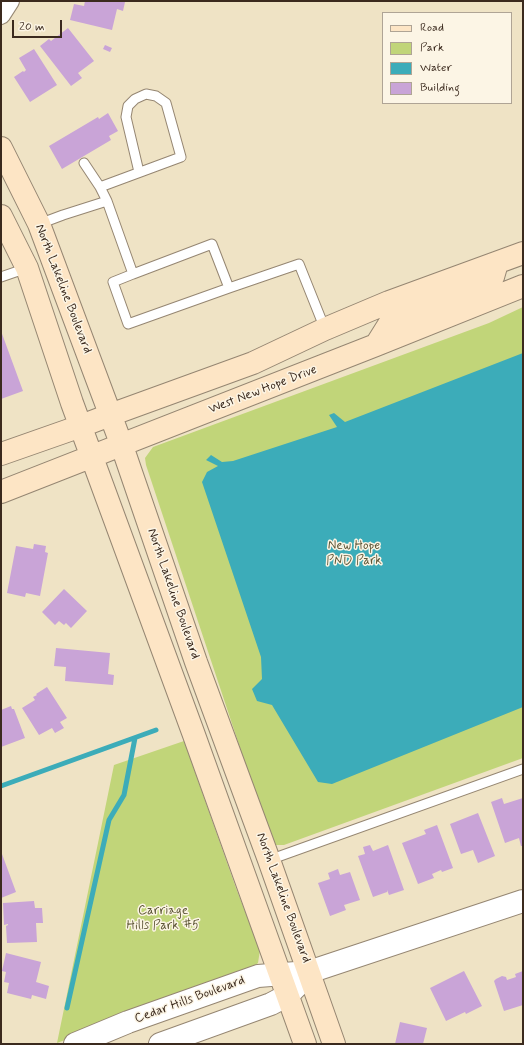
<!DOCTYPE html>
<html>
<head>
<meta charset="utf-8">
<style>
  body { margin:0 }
  #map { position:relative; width:524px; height:1045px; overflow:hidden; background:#efe3c5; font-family:Mynerve,sans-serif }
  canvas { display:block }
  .frame { position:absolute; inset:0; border:2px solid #3b2a1e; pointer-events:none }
  .legend { position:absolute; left:382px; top:12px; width:130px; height:92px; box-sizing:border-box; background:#fcf5e5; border:1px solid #afa495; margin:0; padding:5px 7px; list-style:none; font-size:12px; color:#3b2a1e }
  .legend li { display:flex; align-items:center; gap:8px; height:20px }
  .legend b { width:20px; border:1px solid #afa495 }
  .scale { position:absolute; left:12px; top:20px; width:50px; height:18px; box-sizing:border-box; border:2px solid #3b2a1e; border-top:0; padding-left:5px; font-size:12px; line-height:14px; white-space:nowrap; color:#3b2a1e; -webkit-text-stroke:3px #fcf5e5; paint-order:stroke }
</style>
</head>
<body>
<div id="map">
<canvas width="524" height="1045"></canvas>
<div class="frame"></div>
<ul class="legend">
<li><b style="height:5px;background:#fde5c5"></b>Road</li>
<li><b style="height:11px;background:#c1d579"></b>Park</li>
<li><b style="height:11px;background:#3cacb9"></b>Water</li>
<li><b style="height:11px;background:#c9a4d7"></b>Building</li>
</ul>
<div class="scale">20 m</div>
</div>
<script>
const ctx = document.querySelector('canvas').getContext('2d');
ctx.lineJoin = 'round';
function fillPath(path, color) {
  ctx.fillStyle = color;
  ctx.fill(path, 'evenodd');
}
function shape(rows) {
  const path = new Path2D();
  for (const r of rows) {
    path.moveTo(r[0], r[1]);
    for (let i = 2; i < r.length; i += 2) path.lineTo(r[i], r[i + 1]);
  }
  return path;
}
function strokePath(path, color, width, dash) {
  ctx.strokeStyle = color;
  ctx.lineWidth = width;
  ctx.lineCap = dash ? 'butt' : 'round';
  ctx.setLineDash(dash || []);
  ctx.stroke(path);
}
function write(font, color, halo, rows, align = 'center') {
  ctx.font = font + ' Mynerve,sans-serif';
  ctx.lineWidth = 3;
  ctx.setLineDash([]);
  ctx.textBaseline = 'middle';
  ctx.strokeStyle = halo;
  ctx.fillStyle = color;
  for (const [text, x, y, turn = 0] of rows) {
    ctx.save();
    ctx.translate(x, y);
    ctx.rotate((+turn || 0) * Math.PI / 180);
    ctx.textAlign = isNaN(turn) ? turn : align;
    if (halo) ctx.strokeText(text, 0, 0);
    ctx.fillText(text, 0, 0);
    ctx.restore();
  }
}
const green = shape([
  [523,307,523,758,284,845,275,845,270,838,146,465,145,458,153,447,489,323],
  [184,741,236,888,260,950,258,963,247,972,57,1043,114,765]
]);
const water = shape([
  [523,353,523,707,332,784,318,782,272,705,257,701,252,689,262,679,261,657,202,482,207,472,218,466,206,460,211,455,222,462,233,461,337,427,329,415,334,413,345,422]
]);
const stream = shape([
  [1,786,156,730],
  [67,1008,109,820,124,795,135,738]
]);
const building = shape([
  [85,1,123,1,125,2,123,11,117,9,112,30,70,20,74,4,84,6],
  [68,28,94,61,78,73,82,78,71,86,40,46,49,39,51,41],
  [105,45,112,48,110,52,103,49],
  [34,49,57,85,30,102,14,77,23,71,24,72,26,70,19,58],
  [108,113,118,131,109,136,111,140,62,169,49,146,98,117,99,119],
  [1,331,23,391,1,399],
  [34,544,46,546,45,552,48,553,40,596,26,593,25,597,7,593,16,546,33,549],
  [64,589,87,611,71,628,66,623,64,625,59,621,55,625,42,612],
  [56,648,110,653,108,674,114,675,113,685,65,681,66,667,54,666],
  [47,687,67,718,60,722,64,728,55,733,52,728,39,735,22,708,35,700,33,697,37,695,36,694],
  [11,706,12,709,14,709,25,738,1,747,1,710],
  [502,798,504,804,523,798,523,846,521,846,519,838,505,843,491,802],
  [478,813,495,856,478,863,473,850,461,854,450,824],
  [437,825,453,868,442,872,441,870,432,874,434,878,418,884,402,843,426,834,424,830],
  [370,845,373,851,388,845,404,890,389,895,387,890,387,892,373,897,358,856,365,854,363,847],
  [1,854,2,854,16,892,1,898],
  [338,869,340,875,350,872,360,900,344,905,346,910,330,916,318,883,330,879,328,873],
  [34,901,35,908,42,908,43,923,36,923,37,942,7,943,6,926,8,925,8,924,4,925,3,903],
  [6,953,41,962,36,982,49,986,46,999,32,995,31,999,7,993,9,983,4,982,6,972,2,971],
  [464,971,482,1006,466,1014,465,1012,446,1021,430,988],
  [523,971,523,1005,504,1011,494,981,496,979,502,976,506,977,507,980,516,977,515,974],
  [400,1022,427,1028,423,1044,395,1044]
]);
const service = shape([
  [84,163,100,187,107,201],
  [100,187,181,157,166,103,156,96,146,94,135,99,128,106,126,117,139,172],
  [39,224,63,215,107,201,133,274,212,244,229,288,299,264,325,329],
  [133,274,113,282,128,324,229,288],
  [1,277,27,268],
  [269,860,523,769]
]);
const minor = shape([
  [1,15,10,1]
]);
const tertiary = shape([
  [75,1044,128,1022,258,976,309,972,523,901],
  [160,1044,271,1004,288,995,301,982]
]);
const secondary = shape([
  [1,148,39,224,122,446,196,662,269,860,334,1044],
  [1,216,27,268,72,403,194,735,305,1044],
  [376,345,391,321,479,287,493,277,497,263],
  [1,454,81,426,110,415,253,363,325,329,389,302,523,253],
  [1,492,376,345,523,286]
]);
const streetNames = [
  ["North Lakeline Boulevard",63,289,69],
  ["West New Hope Drive",263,390,-21],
  ["North Lakeline Boulevard",173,594,71],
  ["North Lakeline Boulevard",283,898,70],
  ["Cedar Hills Boulevard",190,1000,-20]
];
const parkNames = [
  ["New Hope",354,546],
  ["PND Park",354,561],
  ["Carriage",163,911],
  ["Hills Park #5",163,926]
];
fillPath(green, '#c1d579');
fillPath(water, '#3cacb9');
strokePath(stream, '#3cacb9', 5);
fillPath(building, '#c9a4d7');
strokePath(service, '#958672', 11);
strokePath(minor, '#958672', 20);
strokePath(tertiary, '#958672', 24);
strokePath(secondary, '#958672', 24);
strokePath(service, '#fff', 9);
strokePath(minor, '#fff', 18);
strokePath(tertiary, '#fff', 22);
strokePath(secondary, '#fde5c5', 22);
write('13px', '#3b2a1e', '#fcf5e5', streetNames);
write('13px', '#5c5535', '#fcf5e5', parkNames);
</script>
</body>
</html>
